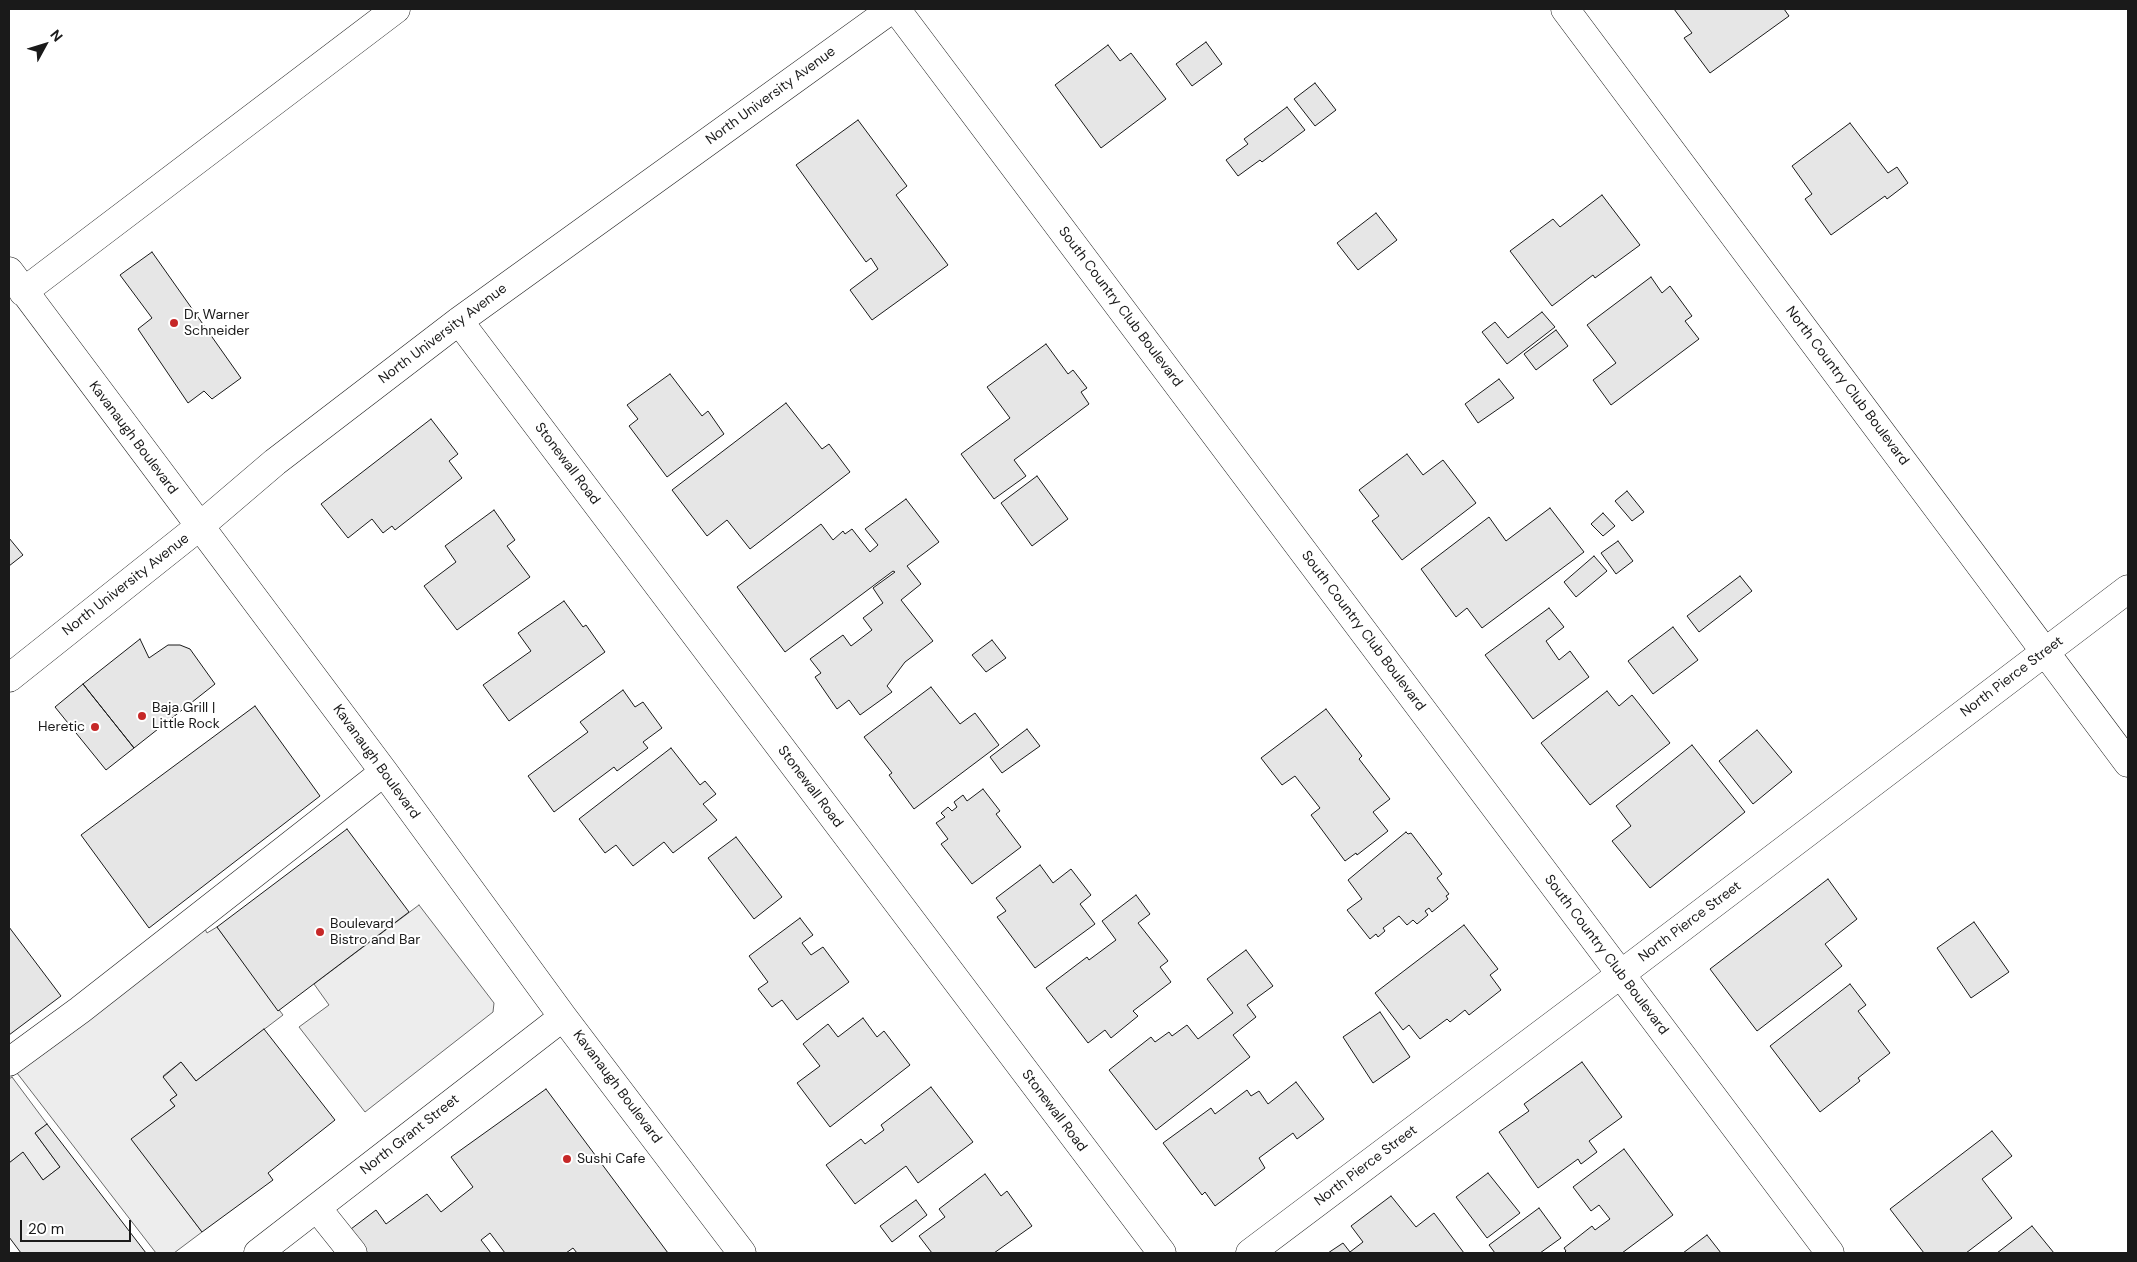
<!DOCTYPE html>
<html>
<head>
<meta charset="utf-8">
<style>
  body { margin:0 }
  #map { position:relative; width:2137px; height:1262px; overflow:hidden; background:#fff; font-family:"DM Sans",sans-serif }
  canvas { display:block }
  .frame { position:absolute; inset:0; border:10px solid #1a1a1a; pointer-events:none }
  .north { position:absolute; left:20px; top:20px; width:50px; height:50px; -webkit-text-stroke:4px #fff; paint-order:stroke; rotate:51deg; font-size:14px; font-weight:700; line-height:20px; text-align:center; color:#1a1a1a }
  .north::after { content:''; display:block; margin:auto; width:18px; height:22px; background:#1a1a1a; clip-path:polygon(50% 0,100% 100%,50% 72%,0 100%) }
  .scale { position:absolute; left:20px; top:1220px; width:111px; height:22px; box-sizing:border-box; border:2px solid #1a1a1a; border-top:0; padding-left:6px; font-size:15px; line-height:18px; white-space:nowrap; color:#1a1a1a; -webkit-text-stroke:4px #fff; paint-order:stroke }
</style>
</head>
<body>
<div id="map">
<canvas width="2137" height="1262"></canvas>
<div class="frame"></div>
<div class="north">N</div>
<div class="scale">20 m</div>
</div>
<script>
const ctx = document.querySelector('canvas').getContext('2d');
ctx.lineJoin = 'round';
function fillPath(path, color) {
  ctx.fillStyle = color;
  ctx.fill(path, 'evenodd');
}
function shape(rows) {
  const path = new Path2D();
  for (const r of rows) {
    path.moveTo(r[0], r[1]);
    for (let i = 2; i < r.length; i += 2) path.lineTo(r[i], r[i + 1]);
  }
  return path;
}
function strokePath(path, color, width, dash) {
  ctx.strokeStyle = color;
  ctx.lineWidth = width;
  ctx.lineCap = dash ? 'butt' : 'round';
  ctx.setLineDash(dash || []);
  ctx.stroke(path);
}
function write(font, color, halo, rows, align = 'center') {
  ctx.font = font + ' "DM Sans",sans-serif';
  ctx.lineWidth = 4;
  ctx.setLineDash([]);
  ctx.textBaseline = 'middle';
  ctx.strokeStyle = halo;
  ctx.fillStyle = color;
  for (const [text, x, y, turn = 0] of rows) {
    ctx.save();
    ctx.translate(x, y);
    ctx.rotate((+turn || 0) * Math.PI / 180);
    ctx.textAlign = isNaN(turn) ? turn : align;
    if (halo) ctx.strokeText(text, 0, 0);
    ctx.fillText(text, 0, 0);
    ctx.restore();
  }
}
const parking = shape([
  [419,905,494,1003,493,1012,365,1112,299,1027,329,1005,314,984,419,905],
  [217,927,283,1015,196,1081,181,1062,163,1076,177,1095,170,1100,175,1106,132,1139,202,1232,174,1253,156,1253,17,1073,205,929,207,933,217,927],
  [12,1077,47,1124,35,1133,60,1167,43,1180,23,1153,9,1163,9,1079,12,1077]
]);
const building = shape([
  [1674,9,1784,9,1789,16,1710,73,1684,38,1692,33,1674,9],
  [1206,42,1222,64,1192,86,1176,64,1206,42],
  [1108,45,1120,61,1131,53,1166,99,1101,148,1055,85,1108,45],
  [1315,83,1336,110,1315,126,1294,99,1315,83],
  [1287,107,1305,130,1262,162,1260,160,1238,176,1226,160,1248,144,1244,139,1287,107],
  [858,120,907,186,896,195,948,265,872,320,850,290,878,269,871,258,866,262,796,165,858,120],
  [1850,123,1888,173,1897,167,1908,183,1887,199,1885,196,1831,235,1805,199,1812,194,1792,166,1850,123],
  [1602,195,1640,245,1595,278,1593,275,1552,306,1510,251,1553,219,1560,227,1602,195],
  [1376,213,1397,240,1358,270,1337,243,1376,213],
  [152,252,241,378,212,399,204,391,188,403,138,329,152,318,120,275,152,252],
  [1651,277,1662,293,1670,286,1692,316,1685,321,1699,339,1611,405,1593,380,1616,363,1587,325,1651,277],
  [1542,312,1555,327,1507,364,1482,332,1495,322,1508,338,1542,312],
  [1556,330,1568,346,1536,370,1524,354,1556,330],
  [1046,344,1068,374,1073,370,1087,388,1081,392,1089,404,1014,460,1026,476,994,499,961,454,1010,418,987,387,1046,344],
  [670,374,702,416,708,411,724,434,667,477,629,426,638,419,627,405,670,374],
  [1499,379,1514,398,1478,423,1465,404,1499,379],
  [786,403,822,449,829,444,850,472,750,549,727,520,707,536,672,490,786,403],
  [431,419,458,454,449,461,462,478,395,530,392,526,383,533,372,519,348,538,321,504,431,419],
  [1407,454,1423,475,1443,460,1476,503,1402,560,1372,521,1379,516,1359,490,1407,454],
  [1037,476,1068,519,1032,546,1001,503,1037,476],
  [1627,491,1644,512,1632,521,1615,501,1627,491],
  [906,499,939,542,907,566,921,584,901,600,933,641,905,662,887,686,892,692,860,715,849,700,837,709,815,677,821,673,810,659,843,635,851,646,872,630,863,618,883,603,873,588,895,572,893,571,785,652,737,587,821,524,833,540,843,531,845,534,852,529,870,552,878,545,865,529,906,499],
  [1550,508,1584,552,1482,628,1467,608,1456,617,1421,569,1489,517,1506,541,1550,508],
  [494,510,515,540,507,546,530,577,457,630,424,586,456,562,445,546,494,510],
  [1603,513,1615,526,1603,536,1591,524,1603,513],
  [9,538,23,555,9,566,9,538],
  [1618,541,1633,561,1616,574,1601,553,1618,541],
  [1594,556,1607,571,1576,597,1564,582,1594,556],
  [1740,576,1752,591,1699,632,1687,616,1740,576],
  [564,601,583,627,586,625,605,652,509,721,483,685,531,651,518,633,564,601],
  [1549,608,1564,627,1546,641,1559,660,1570,651,1589,677,1533,719,1485,655,1549,608],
  [1673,627,1698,660,1653,694,1628,661,1673,627],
  [140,639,149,658,168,645,180,645,190,649,215,684,134,748,83,684,140,639],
  [992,640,1006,658,986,672,972,655,992,640],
  [83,684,134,748,106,770,55,707,83,684],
  [931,687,960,724,975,713,999,745,914,809,889,775,892,773,864,737,931,687],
  [623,690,635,707,643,702,662,728,643,742,648,748,617,771,614,767,554,812,528,776,588,732,580,722,623,690],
  [1607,691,1619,706,1632,695,1670,743,1590,805,1541,743,1607,691],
  [255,706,320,796,149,928,81,835,255,706],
  [1326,709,1362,756,1359,759,1390,799,1373,812,1388,831,1357,855,1356,853,1345,861,1311,815,1320,808,1295,776,1282,785,1261,758,1326,709],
  [1027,729,1040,746,1002,773,990,757,1027,729],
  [1757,730,1792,772,1753,804,1719,761,1757,730],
  [1692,745,1745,812,1650,888,1612,841,1631,826,1616,806,1692,745],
  [671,748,700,785,705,781,716,794,703,804,717,820,673,853,664,842,633,866,616,845,605,853,579,819,671,748],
  [983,789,1000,811,996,814,1021,847,972,884,941,844,948,839,936,823,945,817,941,813,948,807,952,811,957,807,954,802,963,795,967,801,983,789],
  [347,829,409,912,278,1011,217,927,347,829],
  [1406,832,1408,834,1411,833,1442,874,1437,878,1449,894,1446,896,1448,899,1432,912,1429,908,1425,911,1428,915,1417,924,1413,920,1407,925,1399,916,1383,928,1385,931,1378,937,1376,934,1370,939,1347,910,1362,899,1348,880,1406,832],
  [736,837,782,897,754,919,708,858,736,837],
  [1040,865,1053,883,1071,869,1091,895,1080,904,1095,924,1035,968,997,917,1006,911,996,898,1040,865],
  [1828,879,1857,919,1825,944,1842,966,1757,1031,1710,969,1828,879],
  [1136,895,1150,914,1138,923,1168,961,1160,967,1171,982,1133,1011,1138,1016,1111,1038,1105,1030,1088,1043,1046,988,1087,957,1089,960,1116,940,1102,921,1136,895],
  [800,918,813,935,802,943,811,955,823,947,849,982,797,1020,782,1000,772,1007,758,989,768,982,749,956,800,918],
  [1974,922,2009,972,1971,998,1937,948,1974,922],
  [1464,925,1498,969,1490,975,1501,990,1469,1015,1465,1010,1450,1022,1447,1019,1420,1039,1409,1025,1403,1030,1375,993,1464,925],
  [9,927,61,996,9,1035,9,927],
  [1246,950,1273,986,1247,1005,1256,1017,1233,1035,1250,1057,1156,1130,1109,1070,1151,1037,1155,1042,1169,1032,1172,1036,1187,1025,1198,1039,1233,1013,1207,979,1246,950],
  [1850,984,1866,1005,1858,1011,1890,1053,1858,1078,1860,1081,1820,1112,1770,1046,1850,984],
  [1380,1012,1410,1057,1373,1083,1343,1037,1380,1012],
  [863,1018,877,1037,884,1031,910,1065,830,1127,797,1083,820,1066,803,1044,828,1024,838,1037,863,1018],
  [264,1029,335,1120,268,1173,273,1180,202,1232,131,1139,175,1106,170,1100,177,1095,163,1077,181,1062,196,1081,264,1029],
  [1582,1062,1622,1117,1589,1141,1597,1152,1581,1164,1578,1159,1538,1188,1499,1132,1529,1111,1524,1104,1582,1062],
  [1296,1082,1324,1119,1297,1139,1293,1133,1259,1158,1265,1168,1215,1206,1205,1192,1202,1195,1163,1143,1211,1108,1215,1114,1247,1090,1251,1096,1259,1091,1268,1104,1296,1082],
  [931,1087,973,1142,918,1183,906,1166,855,1204,826,1165,861,1139,865,1144,884,1130,881,1125,931,1087],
  [546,1089,668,1253,577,1253,573,1248,566,1253,505,1253,490,1233,481,1240,491,1253,364,1253,347,1232,376,1210,386,1224,427,1194,441,1212,473,1187,451,1157,546,1089],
  [47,1124,146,1253,21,1253,9,1237,9,1163,23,1152,43,1180,60,1167,35,1133,47,1124],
  [1992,1131,2012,1156,1982,1179,2012,1218,1966,1253,1924,1253,1890,1209,1992,1131],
  [1624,1149,1673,1215,1622,1253,1564,1253,1566,1251,1564,1248,1592,1226,1595,1230,1610,1219,1599,1205,1591,1211,1573,1187,1624,1149],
  [1488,1173,1520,1213,1487,1238,1456,1197,1488,1173],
  [985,1174,1001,1196,1007,1191,1032,1226,994,1253,932,1253,919,1236,945,1217,939,1209,985,1174],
  [1391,1196,1416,1227,1434,1213,1464,1253,1328,1253,1343,1243,1350,1252,1363,1242,1351,1226,1391,1196],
  [916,1200,927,1215,892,1242,880,1226,916,1200],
  [1539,1208,1561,1238,1540,1253,1495,1253,1489,1245,1539,1208],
  [2032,1226,2054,1253,1997,1253,2032,1226],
  [1707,1235,1721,1253,1683,1253,1707,1235]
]);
const minor = shape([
  [896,9,1830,1253],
  [1565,9,2128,763],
  [9,271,384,772,563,1017,742,1253],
  [23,292,396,9],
  [459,321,1162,1253],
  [9,678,200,526,275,462,459,321,892,9],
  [9,1062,80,1010,384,772],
  [317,1208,353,1253],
  [258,1253,563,1017],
  [1250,1253,1621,974,2128,589]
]);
const markers = [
  [174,323,5,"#c62828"],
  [142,716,5,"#c62828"],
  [95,727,5,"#c62828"],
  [320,932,5,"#c62828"],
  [567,1159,5,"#c62828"]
];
const streetNames = [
  ["North University Avenue",771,96,-36],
  ["South Country Club Boulevard",1120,307,53],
  ["North University Avenue",443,334,-37],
  ["North Country Club Boulevard",1847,386,53],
  ["Kavanaugh Boulevard",133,438,53],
  ["Stonewall Road",567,464,53],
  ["North University Avenue",126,585,-38],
  ["South Country Club Boulevard",1363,631,53],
  ["North Pierce Street",2012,677,-37],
  ["Kavanaugh Boulevard",376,762,54],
  ["Stonewall Road",810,787,53],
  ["North Pierce Street",1690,922,-37],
  ["South Country Club Boulevard",1606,955,53],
  ["Kavanaugh Boulevard",617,1087,53],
  ["Stonewall Road",1054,1111,53],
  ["North Grant Street",410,1135,-38],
  ["North Pierce Street",1366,1166,-37]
];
const poiNames = [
  ["Dr Warner",184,315],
  ["Schneider",184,331],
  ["Baja Grill |",152,708],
  ["Little Rock",152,724],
  ["Heretic",85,727,"right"],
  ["Boulevard",330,924],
  ["Bistro and Bar",330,940],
  ["Sushi Cafe",577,1159]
];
fillPath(parking, '#ededed');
strokePath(parking, '#6a6a6a', 1);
fillPath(building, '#e6e6e6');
strokePath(building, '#1a1a1a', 1);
strokePath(minor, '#1a1a1a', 29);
strokePath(minor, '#fff', 28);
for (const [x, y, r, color] of markers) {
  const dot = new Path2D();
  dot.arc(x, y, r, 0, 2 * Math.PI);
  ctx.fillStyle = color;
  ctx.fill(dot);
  strokePath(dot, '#fff', 2);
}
write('14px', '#1a1a1a', '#fff', streetNames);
write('14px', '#1a1a1a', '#fff', poiNames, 'left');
</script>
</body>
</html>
